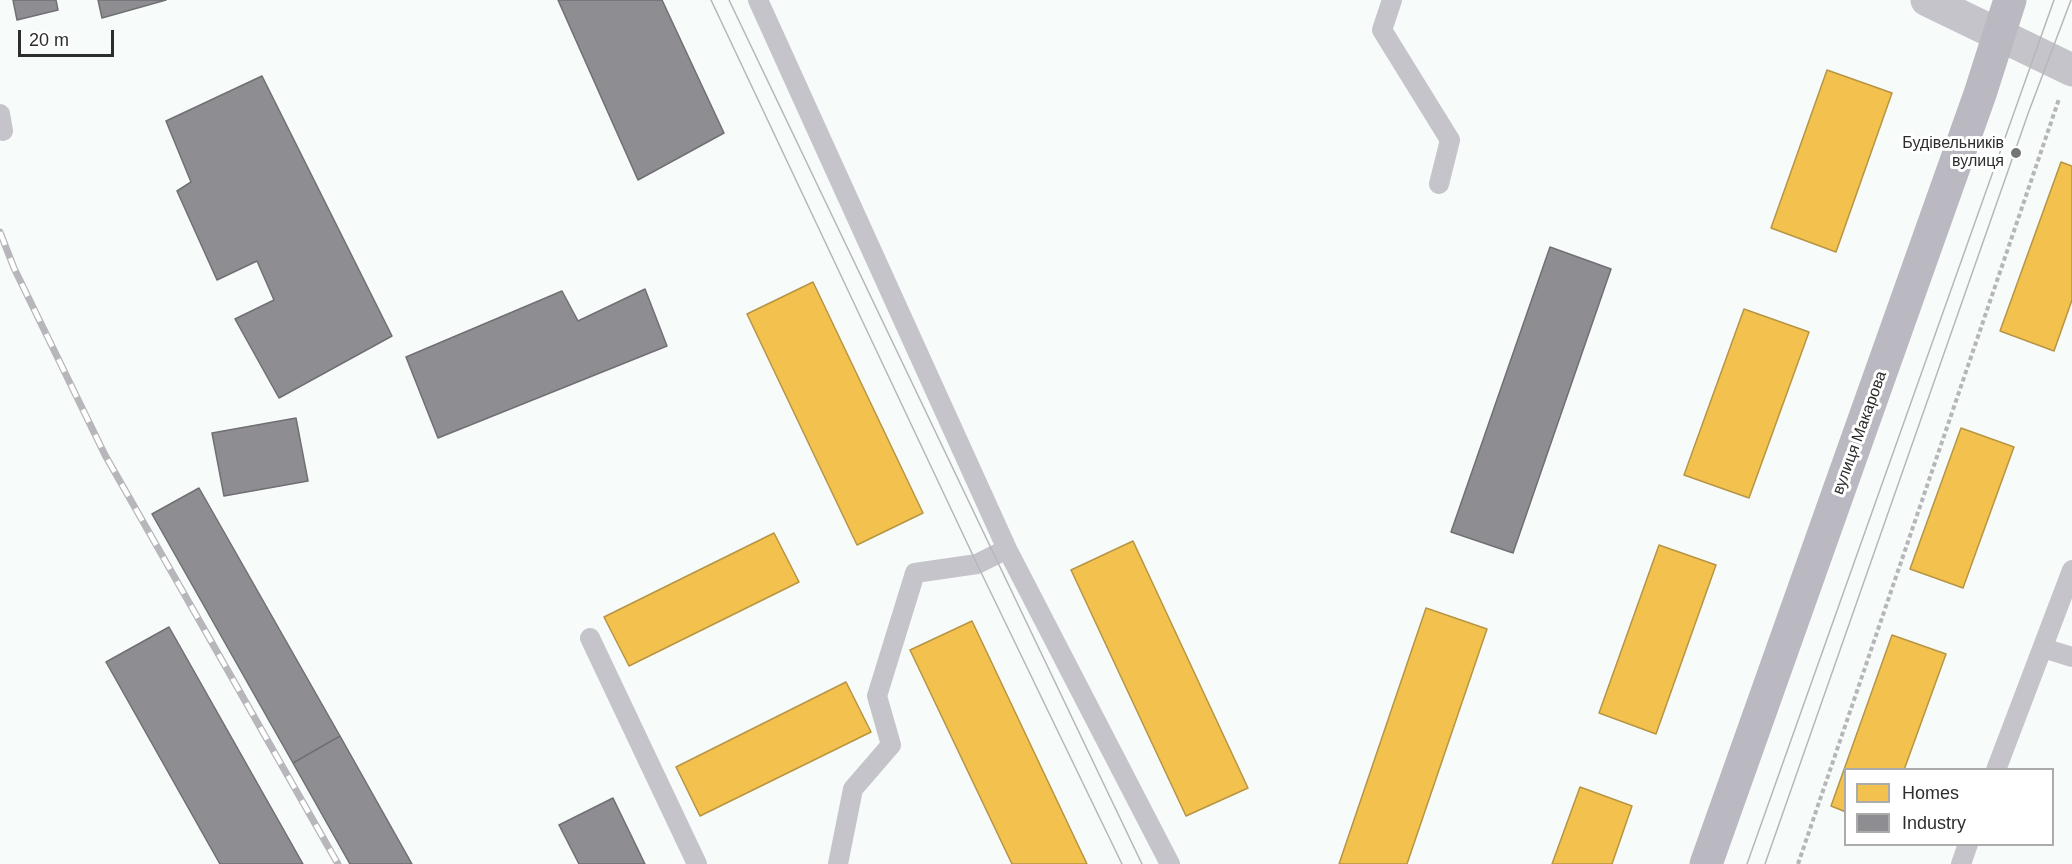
<!DOCTYPE html>
<html>
<head>
<meta charset="utf-8">
<style>
  body { margin:0 }
  #map { position:relative; width:2072px; height:864px; overflow:hidden; background:#f7fbf9; font-family:Arial,sans-serif }
  canvas { display:block }
  .legend { position:absolute; left:1844px; top:768px; width:210px; height:78px; box-sizing:border-box; background:#fff; border:2px solid #ababab; margin:0; padding:8px 10px; list-style:none; font-size:18px; color:#2c2e2d }
  .legend li { display:flex; align-items:center; gap:12px; height:30px }
  .legend b { width:30px; border:2px solid #ababab }
  .scale { position:absolute; left:18px; top:30px; width:96px; height:27px; box-sizing:border-box; border:3px solid #2c2e2d; border-top:0; padding-left:8px; font-size:18px; line-height:21px; white-space:nowrap; color:#2c2e2d; -webkit-text-stroke:4px #fff; paint-order:stroke }
</style>
</head>
<body>
<div id="map">
<canvas width="2072" height="864"></canvas>
<ul class="legend">
<li><b style="height:16px;background:#f2c14e"></b>Homes</li>
<li><b style="height:16px;background:#8d8d92"></b>Industry</li>
</ul>
<div class="scale">20 m</div>
</div>
<script>
const ctx = document.querySelector('canvas').getContext('2d');
ctx.lineJoin = 'round';
function fillPath(path, color) {
  ctx.fillStyle = color;
  ctx.fill(path, 'evenodd');
}
function shape(rows) {
  const path = new Path2D();
  for (const r of rows) {
    path.moveTo(r[0], r[1]);
    for (let i = 2; i < r.length; i += 2) path.lineTo(r[i], r[i + 1]);
  }
  return path;
}
function strokePath(path, color, width, dash) {
  ctx.strokeStyle = color;
  ctx.lineWidth = width;
  ctx.lineCap = dash ? 'butt' : 'round';
  ctx.setLineDash(dash || []);
  ctx.stroke(path);
}
function write(font, color, halo, rows, align = 'center') {
  ctx.font = font + ' Arial,sans-serif';
  ctx.lineWidth = 6;
  ctx.setLineDash([]);
  ctx.textBaseline = 'middle';
  ctx.strokeStyle = halo;
  ctx.fillStyle = color;
  for (const [text, x, y, turn = 0] of rows) {
    ctx.save();
    ctx.translate(x, y);
    ctx.rotate((+turn || 0) * Math.PI / 180);
    ctx.textAlign = isNaN(turn) ? turn : align;
    if (halo) ctx.strokeText(text, 0, 0);
    ctx.fillText(text, 0, 0);
    ctx.restore();
  }
}
const homes = shape([
  [1827,70,1892,93,1836,252,1771,228,1827,70],
  [2061,162,2072,166,2072,300,2054,351,2000,331,2061,162],
  [813,282,923,513,857,545,747,314,813,282],
  [1744,309,1809,332,1749,498,1684,475,1744,309],
  [1961,428,2014,447,1963,588,1910,569,1961,428],
  [774,533,799,582,629,666,604,617,774,533],
  [1133,541,1248,788,1186,816,1071,570,1133,541],
  [1659,545,1716,565,1656,734,1599,713,1659,545],
  [1426,608,1487,629,1407,864,1339,864,1426,608],
  [972,621,1087,864,1012,864,910,650,972,621],
  [1892,635,1946,654,1904,770,1846,770,1846,812,1831,806,1892,635],
  [846,682,871,732,700,816,676,767,846,682],
  [1580,787,1632,806,1612,864,1552,864,1580,787]
]);
const industry = shape([
  [13,0,56,0,58,10,17,20,13,0],
  [98,0,166,0,102,18,98,0],
  [558,0,662,0,724,133,638,180,558,0],
  [262,76,392,336,279,398,235,319,274,300,257,261,217,280,177,191,191,182,166,121,262,76],
  [1550,247,1611,269,1513,553,1451,532,1550,247],
  [645,289,667,346,438,438,406,357,562,291,578,321,645,289],
  [296,418,308,481,224,496,212,433,296,418],
  [199,488,340,736,293,763,152,514,199,488],
  [169,627,303,864,220,864,106,662,169,627],
  [340,736,412,864,350,864,293,763,340,736],
  [613,798,645,864,579,864,559,825,613,798]
]);
const path = shape([
  [1798,864,2059,99]
]);
const service = shape([
  [758,0,1007,549,1170,864],
  [1392,0,1382,30,1450,140,1439,184],
  [0,114,3,131],
  [590,638,697,864],
  [2043,648,2072,657],
  [1996,770,2072,570],
  [838,864,853,789,891,745,877,696,915,573,977,564,1007,549],
  [1961,864,1968,844]
]);
const tertiary = shape([
  [1927,0,2072,70]
]);
const secondary = shape([
  [1706,864,1980,94,2010,0]
]);
const tram = shape([
  [711,0,977,564,1122,864],
  [729,0,1142,864],
  [1747,864,2054,0],
  [1765,864,2029,111,2071,0]
]);
const rail = shape([
  [0,232,14,268,105,455,338,864]
]);
const markers = [
  [2016,153,6,"#737674"]
];
const poiNames = [
  ["Будівельників",2004,144],
  ["вулиця",2004,162]
];
const streetNames = [
  ["вулиця Макарова",1860,433,-70]
];
fillPath(homes, '#f2c14e');
strokePath(homes, '#b79544', 1.5);
fillPath(industry, '#8d8d92');
strokePath(industry, '#707074', 1.5);
strokePath(path, '#b6b6ba', 4, [4.5, 3]);
strokePath(service, '#c4c4ca', 20);
strokePath(tertiary, '#c4c4ca', 33);
strokePath(secondary, '#bab9c1', 33);
strokePath(tram, '#b7b7bb', 1.5);
strokePath(rail, '#b7b7bb', 7);
strokePath(rail, '#fff', 4.5, [14]);
for (const [x, y, r, color] of markers) {
  const dot = new Path2D();
  dot.arc(x, y, r, 0, 2 * Math.PI);
  ctx.fillStyle = color;
  ctx.fill(dot);
  strokePath(dot, '#fff', 2);
}
write('16px', '#2c2e2d', '#fff', poiNames, 'right');
write('16px', '#2c2e2d', '#fff', streetNames);
</script>
</body>
</html>
